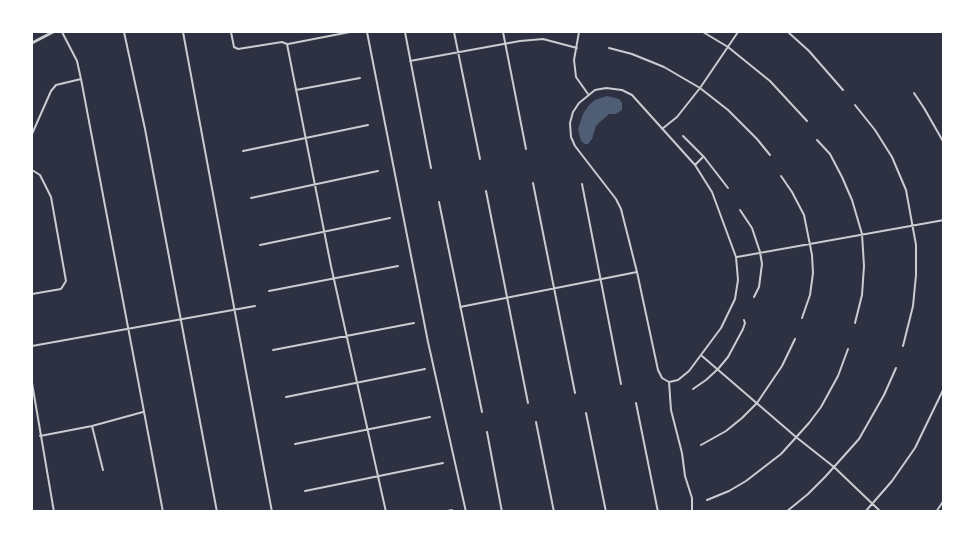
<!DOCTYPE html>
<html>
<head>
<meta charset="utf-8">
<style>
  body { margin:0 }
  #map { position:relative; width:975px; height:543px; overflow:hidden; background:#2d3142; font-family:"Asap Condensed",sans-serif }
  canvas { display:block }
  .frame { position:absolute; inset:0; border:33px solid #fff; pointer-events:none }
</style>
</head>
<body>
<div id="map">
<canvas width="975" height="543"></canvas>
<div class="frame"></div>
</div>
<script>
const ctx = document.querySelector('canvas').getContext('2d');
ctx.lineJoin = 'round';
function fillPath(path, color) {
  ctx.fillStyle = color;
  ctx.fill(path, 'evenodd');
}
function shape(rows) {
  const path = new Path2D();
  for (const r of rows) {
    path.moveTo(r[0], r[1]);
    for (let i = 2; i < r.length; i += 2) path.lineTo(r[i], r[i + 1]);
  }
  return path;
}
function strokePath(path, color, width, dash) {
  ctx.strokeStyle = color;
  ctx.lineWidth = width;
  ctx.lineCap = dash ? 'butt' : 'round';
  ctx.setLineDash(dash || []);
  ctx.stroke(path);
}
const water = shape([
  [607,96,619,99,622,103,622,110,616,114,609,114,600,122,596,126,592,139,588,144,585,144,581,141,578,129,583,114,589,105,595,100]
]);
const minor = shape([
  [62,32,77,61,81,79,163,512],
  [124,32,145,129,217,512],
  [183,32,272,512],
  [231,32,234,47,238,49,282,42,287,44,331,266,386,512],
  [367,32,428,342,466,512],
  [405,32,431,168],
  [454,32,480,159],
  [503,32,526,149],
  [579,32,574,60,576,77,588,94],
  [703,32,728,47,770,81,807,121],
  [788,32,809,51,843,90],
  [288,44,350,32],
  [609,48,632,54,664,67,700,88,728,110,757,139,770,155],
  [410,61,520,41,543,39,577,48],
  [606,88,622,90,632,95,695,165,712,192,736,257,738,280,735,299,721,328,689,371,678,380,669,382,662,378,658,370,637,272,621,209,616,199,575,146,571,137,570,123,573,112,579,103,595,90,606,88],
  [296,90,360,78],
  [914,93,924,108,944,143],
  [855,105,875,130,892,157,906,190,916,245,916,275,913,306,903,346],
  [662,129,677,117,700,88,738,32],
  [32,134,51,91,56,85,81,79],
  [683,136,704,157,728,188],
  [817,140,830,154,842,177,852,200,862,234,864,266,862,295,855,323],
  [243,151,368,125],
  [695,165,703,157],
  [32,170,40,175,51,197,66,281,61,289,32,294],
  [781,176,792,192,804,215,812,255,813,273,810,295,802,318],
  [533,183,575,393],
  [582,184,621,384],
  [486,191,528,403],
  [251,198,378,171],
  [439,202,482,412],
  [740,210,752,228,760,252,762,264,759,287,754,297],
  [260,245,390,218],
  [737,257,944,220],
  [269,291,398,266],
  [460,307,637,272],
  [32,346,255,306],
  [273,350,414,323],
  [702,356,796,437,834,467,881,512],
  [669,382,671,410,682,453,685,476,692,498,692,512],
  [32,383,54,512],
  [693,389,706,380,718,369,728,357,743,329,745,323,744,320],
  [286,397,425,369],
  [636,403,658,512],
  [586,413,606,512],
  [536,422,554,512],
  [92,426,103,470],
  [487,432,502,512],
  [40,436,92,426,143,412],
  [295,444,430,417],
  [701,445,726,431,742,418,757,403,782,366,795,339],
  [305,491,443,463],
  [707,500,729,491,746,481,781,454,809,423,821,407,838,376,848,349],
  [443,512,452,510],
  [786,512,808,494,825,477,859,439,884,395,896,368],
  [865,512,892,481,915,448,944,388],
  [936,512,944,500]
]);
const tertiary = shape([
  [32,43,53,32]
]);
fillPath(water, '#4f5d75');
strokePath(minor, '#caccd0', 2);
strokePath(tertiary, '#caccd0', 3);
</script>
</body>
</html>
